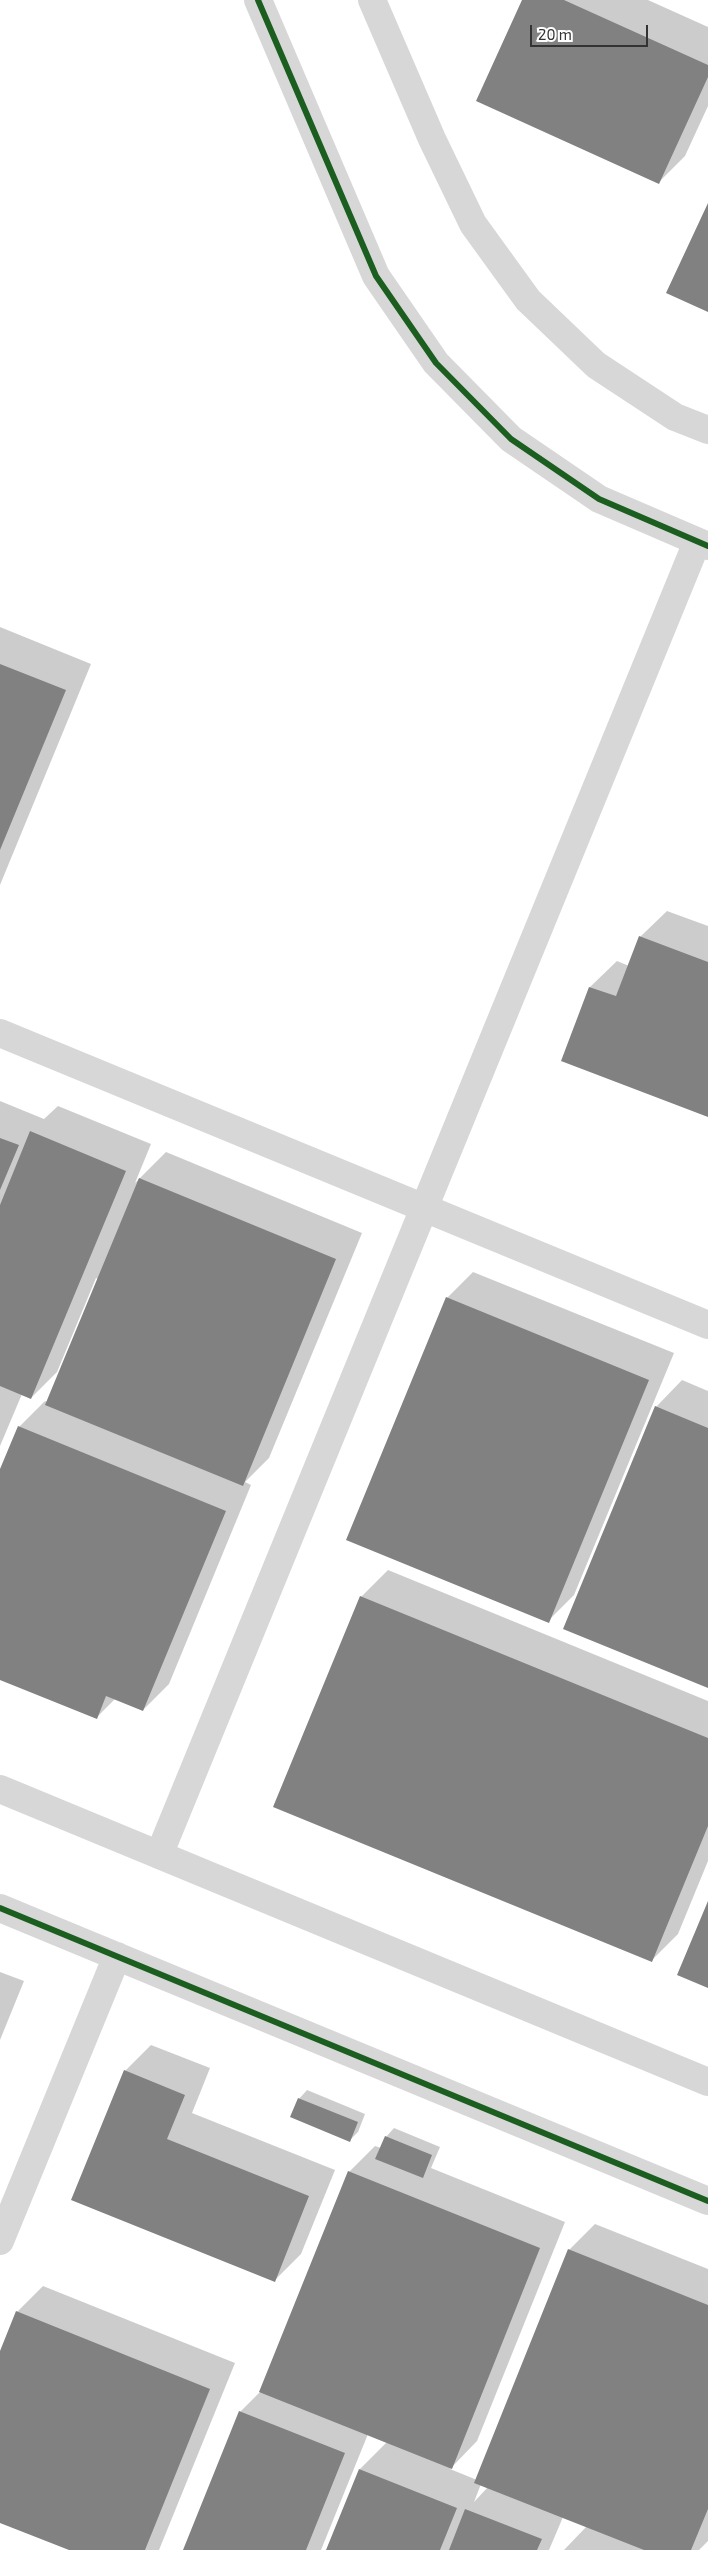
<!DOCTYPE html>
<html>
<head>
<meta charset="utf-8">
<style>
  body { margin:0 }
  #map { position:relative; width:708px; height:2550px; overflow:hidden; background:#fff; font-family:"Exo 2",sans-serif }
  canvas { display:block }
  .scale { position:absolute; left:530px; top:25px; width:118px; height:22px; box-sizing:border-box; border:2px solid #333; border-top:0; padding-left:6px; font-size:15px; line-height:18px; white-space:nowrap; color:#333; -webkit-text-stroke:4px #fff; paint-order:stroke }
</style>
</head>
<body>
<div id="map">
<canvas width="708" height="2550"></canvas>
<div class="scale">20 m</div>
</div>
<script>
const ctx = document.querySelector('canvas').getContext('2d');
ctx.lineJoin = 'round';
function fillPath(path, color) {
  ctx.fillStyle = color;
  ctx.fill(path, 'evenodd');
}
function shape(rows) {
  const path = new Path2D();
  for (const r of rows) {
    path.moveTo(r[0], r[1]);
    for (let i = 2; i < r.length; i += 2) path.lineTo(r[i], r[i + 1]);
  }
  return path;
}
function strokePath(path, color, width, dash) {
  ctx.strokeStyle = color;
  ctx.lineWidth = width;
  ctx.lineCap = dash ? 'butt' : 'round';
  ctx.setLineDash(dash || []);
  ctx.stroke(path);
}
const shadow = shape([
  [524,0,648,0,708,27,708,106,685,156,659,182],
  [0,627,91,664,0,885],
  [667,911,708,926,708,1116,562,1060,590,987,617,961,629,966,640,937],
  [0,1101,44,1119,58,1106,151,1144,135,1183,166,1152,362,1233,269,1458,245,1482,251,1485,169,1684,143,1710,115,1699,96,1718,0,1678,0,1472,19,1427,45,1401,48,1402,98,1279,96,1278,57,1372,31,1398,22,1394,0,1446],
  [473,1272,674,1353,574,1595,548,1621,447,1298],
  [682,1380,708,1391,708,1687,656,1407],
  [388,1570,708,1701,708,1861,678,1934,652,1960,361,1597],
  [0,1972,24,1981,0,2040],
  [151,2045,210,2068,192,2113,335,2170,301,2254,275,2280,73,2199,125,2071],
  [307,2090,365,2114,358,2132,350,2140,299,2099],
  [394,2128,440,2147,431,2168,565,2222,477,2441,450,2469,477,2480,569,2250,595,2224,708,2269,708,2541,699,2550,564,2550,587,2526,563,2517,549,2550,327,2550,360,2469,387,2442,368,2434,321,2550,184,2550,240,2412,260,2392,349,2172,375,2146,381,2148,386,2137],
  [481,2484,488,2487,474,2502],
  [43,2286,235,2363,159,2550,72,2550,0,2521,0,2354,17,2312]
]);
const building = shape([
  [522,0,564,0,708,65,708,77,659,184,476,101],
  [708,203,708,312,666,293],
  [0,664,66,690,0,850],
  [639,936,708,962,708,1117,561,1061,589,987,616,996],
  [30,1131,126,1171,31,1399,0,1386,0,1205],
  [0,1138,19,1145,0,1190],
  [139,1178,336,1259,243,1486,45,1405],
  [446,1297,649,1380,549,1623,346,1540],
  [655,1406,708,1428,708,1688,563,1629],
  [18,1426,226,1511,143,1711,106,1696,97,1719,0,1680,0,1469],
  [360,1596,708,1738,708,1826,652,1962,273,1807],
  [708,1901,708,1988,677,1975],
  [124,2070,185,2095,167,2139,309,2196,275,2282,71,2200],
  [298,2098,358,2122,350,2142,290,2117],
  [385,2136,432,2155,423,2178,375,2159],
  [348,2171,540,2248,452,2469,259,2392],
  [568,2249,708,2305,708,2509,691,2550,644,2550,474,2483],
  [16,2311,210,2389,145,2550,69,2550,0,2523,0,2351],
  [239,2411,345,2453,306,2550,183,2550],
  [359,2469,457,2508,440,2550,326,2550],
  [465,2509,542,2539,537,2550,449,2550]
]);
const minor = shape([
  [258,0,376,276,436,363,511,439,599,499,708,546],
  [372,0,432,139,473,224,528,300,596,365,675,417,708,430],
  [0,1033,708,1325],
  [0,1789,708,2082],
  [159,1855,697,542],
  [0,1908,708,2201],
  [0,2241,117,1956]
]);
const cycleway = shape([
  [258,0,376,276,436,363,511,439,599,499,708,546],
  [0,1908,708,2201]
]);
fillPath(shadow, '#0003');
fillPath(building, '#818181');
strokePath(minor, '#d7d7d7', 28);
strokePath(cycleway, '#1b5e20', 6);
</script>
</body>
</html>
